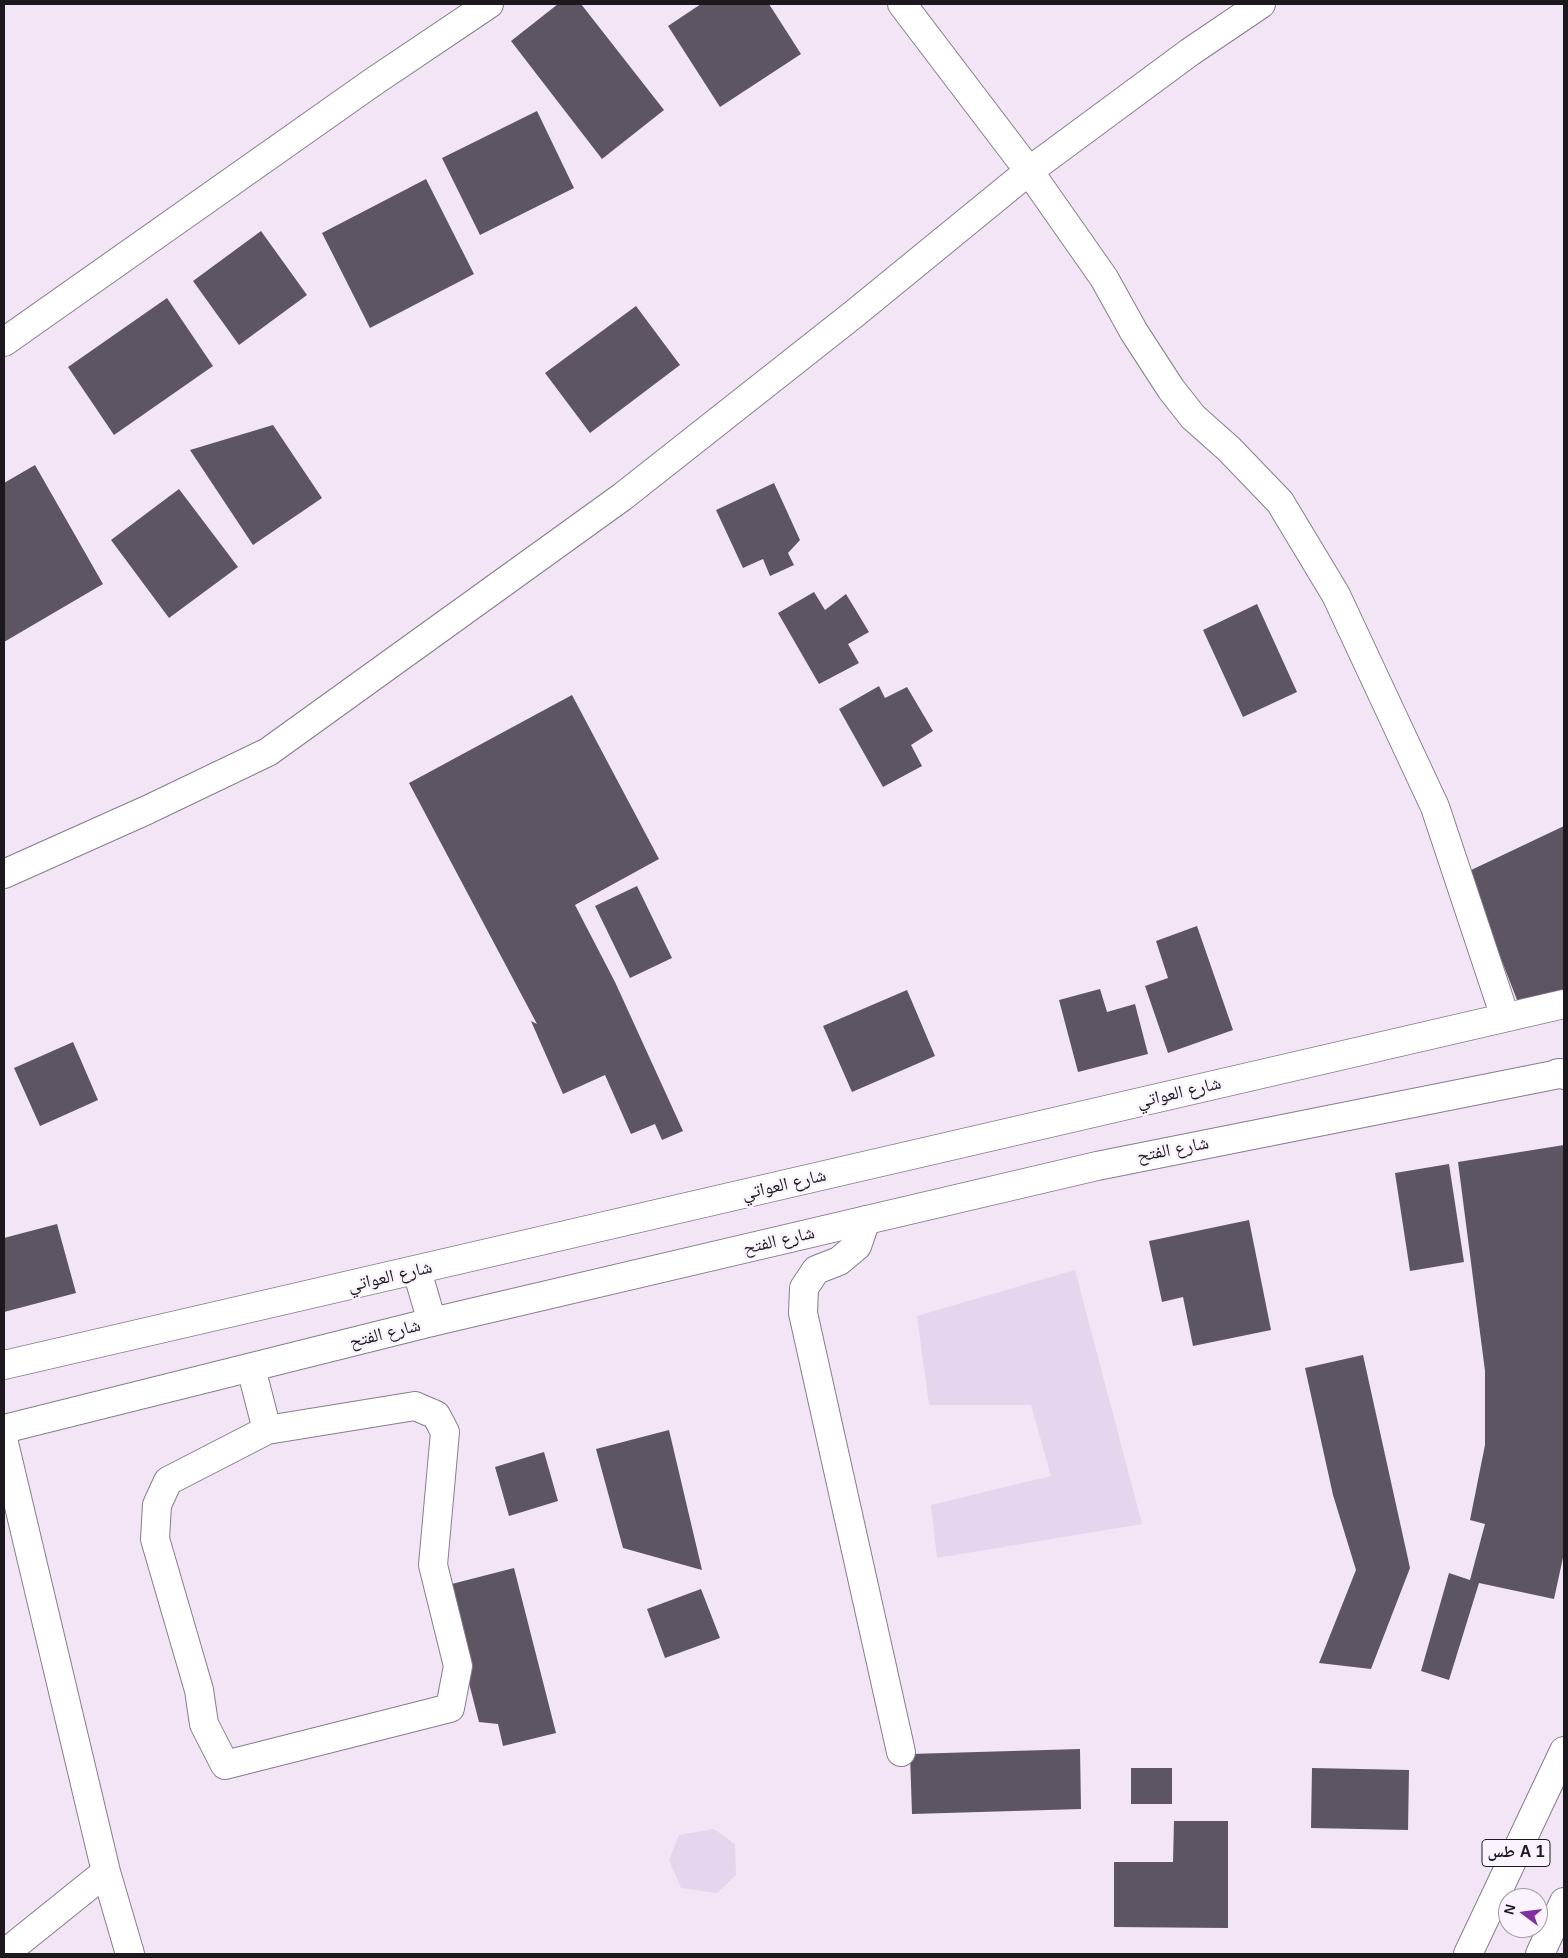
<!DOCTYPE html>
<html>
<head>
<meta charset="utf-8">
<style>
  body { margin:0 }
  #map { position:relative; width:1568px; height:1958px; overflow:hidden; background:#f1e5f6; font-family:Helvetica,sans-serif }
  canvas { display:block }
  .frame { position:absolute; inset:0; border:5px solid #1c181e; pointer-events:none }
  .north { position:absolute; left:1498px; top:1888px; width:50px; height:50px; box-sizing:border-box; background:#fbf4fe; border:1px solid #a29ca4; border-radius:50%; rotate:285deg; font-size:14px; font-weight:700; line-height:20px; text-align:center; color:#1c181e }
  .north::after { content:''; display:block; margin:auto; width:18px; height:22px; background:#82309f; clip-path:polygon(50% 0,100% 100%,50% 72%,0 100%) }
</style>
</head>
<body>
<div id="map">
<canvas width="1568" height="1958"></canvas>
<div class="frame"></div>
<div class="north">N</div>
</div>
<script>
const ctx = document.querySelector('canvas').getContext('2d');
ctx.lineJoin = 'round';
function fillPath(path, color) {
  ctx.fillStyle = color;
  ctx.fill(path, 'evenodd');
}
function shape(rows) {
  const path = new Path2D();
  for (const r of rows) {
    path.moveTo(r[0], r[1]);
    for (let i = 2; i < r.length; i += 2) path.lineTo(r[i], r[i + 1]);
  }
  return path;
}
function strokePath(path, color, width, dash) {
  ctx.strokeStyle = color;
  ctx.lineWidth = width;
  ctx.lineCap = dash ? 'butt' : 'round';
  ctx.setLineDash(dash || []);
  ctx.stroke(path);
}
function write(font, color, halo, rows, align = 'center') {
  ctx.font = font + ' Helvetica,"Noto Naskh Arabic",sans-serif';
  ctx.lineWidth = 5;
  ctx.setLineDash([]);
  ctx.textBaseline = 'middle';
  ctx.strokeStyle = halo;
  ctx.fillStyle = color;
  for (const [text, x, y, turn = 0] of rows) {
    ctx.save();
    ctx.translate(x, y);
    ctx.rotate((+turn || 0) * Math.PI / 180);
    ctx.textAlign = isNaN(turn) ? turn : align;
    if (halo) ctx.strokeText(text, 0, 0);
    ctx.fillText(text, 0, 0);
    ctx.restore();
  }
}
const built = shape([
  [1075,1270,1142,1524,937,1558,931,1505,1051,1476,1031,1405,929,1405,917,1316],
  [714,1829,735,1844,736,1875,717,1893,681,1888,669,1860,679,1835]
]);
const building = shape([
  [558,4,581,4,664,110,602,159,511,41],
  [701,4,769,4,801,54,720,107,668,26],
  [537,111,574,188,480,235,442,158],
  [426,179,474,274,370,328,322,233],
  [261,231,307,295,239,345,193,281],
  [167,298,213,366,114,435,68,367],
  [636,306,680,365,590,433,545,373],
  [273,425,322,498,253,545,190,450],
  [35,465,103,584,4,642,4,483],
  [774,483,800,540,788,553,794,565,770,576,763,559,743,568,716,510],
  [179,489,238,567,169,618,111,540],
  [814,592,825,610,846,594,869,632,848,644,859,663,819,684,778,613],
  [1257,604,1297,692,1243,717,1203,630],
  [879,686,885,698,907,687,933,731,911,745,922,766,883,787,839,709],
  [572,695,659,859,575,905,615,982,683,1131,662,1140,655,1124,631,1134,605,1075,563,1094,531,1021,537,1024,409,783],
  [1564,826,1564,990,1521,1010,1467,872],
  [637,886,672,958,630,978,595,906],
  [1197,926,1233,1030,1168,1053,1145,986,1168,978,1156,941],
  [1100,989,1107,1012,1135,1004,1148,1054,1078,1072,1059,1000],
  [907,990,935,1056,852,1092,823,1026],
  [73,1042,98,1100,40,1126,14,1068],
  [1564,1145,1564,1553,1554,1599,1479,1583,1449,1680,1421,1671,1449,1573,1470,1580,1485,1524,1470,1520,1485,1445,1485,1371,1458,1162],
  [1449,1164,1464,1262,1410,1271,1395,1173],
  [1249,1220,1271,1330,1193,1346,1183,1297,1162,1302,1149,1241],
  [57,1224,76,1293,4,1312,4,1238],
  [1363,1355,1410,1568,1371,1669,1319,1663,1356,1570,1333,1495,1305,1368],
  [669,1430,702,1570,623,1548,596,1449],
  [544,1452,558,1501,509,1516,495,1467],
  [514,1568,556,1733,503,1746,498,1724,479,1722,444,1586],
  [701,1589,720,1638,665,1658,647,1609],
  [1080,1749,1081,1809,912,1814,910,1754],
  [1131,1768,1172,1768,1172,1804,1131,1804],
  [1312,1768,1409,1770,1408,1830,1311,1828],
  [1174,1821,1228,1821,1228,1928,1114,1927,1114,1862,1173,1862]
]);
const minor = shape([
  [902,4,1029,171,1104,278,1134,332,1171,389,1193,417,1229,449,1280,502,1336,595,1435,807,1505,1017],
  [4,342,373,82,489,4],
  [4,874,147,810,268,752,622,497,854,314,1029,171,1190,52,1261,4],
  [866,1220,857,1246,839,1261,816,1270,804,1288,803,1313,901,1752],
  [251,1368,267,1430],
  [415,1406,436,1415,445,1432,433,1565,458,1666,450,1708,225,1765,204,1724,199,1690,155,1539,157,1505,168,1481,267,1430,415,1406],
  [4,1443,106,1872,130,1954],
  [4,1954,106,1872]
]);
const major = shape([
  [417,1271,432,1322],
  [4,1365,1564,1004],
  [4,1429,432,1322,1097,1166,1564,1073]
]);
const highway = shape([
  [1558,1073,1564,1075],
  [1468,1954,1564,1751],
  [1540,1954,1564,1902]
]);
const shields = [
  [1516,1853,68]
];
const shieldNames = [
  ["طس A 1",1516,1853]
];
const streetNames = [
  ["شارع العواتي",1179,1093,-13],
  ["شارع الفتح",1173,1150,-11],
  ["شارع العواتي",784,1185,-13],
  ["شارع الفتح",779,1241,-13],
  ["شارع العواتي",390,1277,-13],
  ["شارع الفتح",385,1334,-14]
];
fillPath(built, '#e6d6ed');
fillPath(building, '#5e5562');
strokePath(minor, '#887d8c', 30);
strokePath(major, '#887d8c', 30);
strokePath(highway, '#887d8c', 30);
strokePath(minor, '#fff', 28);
strokePath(major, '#fff', 28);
strokePath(highway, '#fff', 28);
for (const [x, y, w] of shields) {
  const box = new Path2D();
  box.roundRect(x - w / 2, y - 13.5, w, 27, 4);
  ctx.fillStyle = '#fbf4fe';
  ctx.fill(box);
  strokePath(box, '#1c181e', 1);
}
write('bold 16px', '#1c181e', null, shieldNames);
write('18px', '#1c181e', '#fbf4fe', streetNames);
</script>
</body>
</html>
